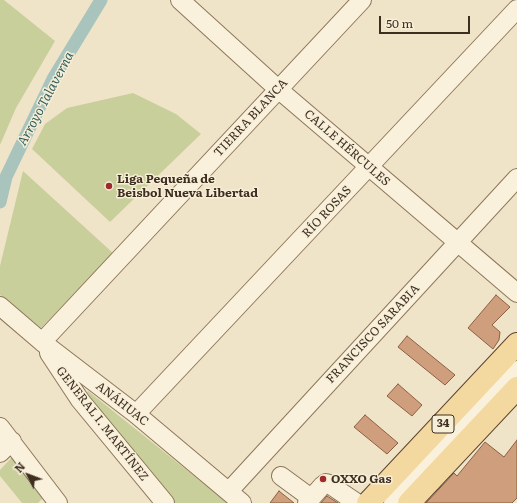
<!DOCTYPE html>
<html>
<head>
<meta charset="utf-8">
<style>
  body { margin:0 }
  #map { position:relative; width:517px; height:503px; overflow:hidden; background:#f0e4c8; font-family:Literata,serif }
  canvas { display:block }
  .north { position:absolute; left:8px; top:455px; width:40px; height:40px; -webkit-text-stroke:3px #f7eed8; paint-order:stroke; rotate:312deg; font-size:11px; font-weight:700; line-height:16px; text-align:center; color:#3d2e20 }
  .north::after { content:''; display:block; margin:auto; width:14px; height:18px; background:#3d2e20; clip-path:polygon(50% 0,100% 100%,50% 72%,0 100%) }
  .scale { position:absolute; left:379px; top:16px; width:91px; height:18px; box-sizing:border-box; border:2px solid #3d2e20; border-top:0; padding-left:5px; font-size:12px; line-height:14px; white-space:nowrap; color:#3d2e20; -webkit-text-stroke:3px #f7eed8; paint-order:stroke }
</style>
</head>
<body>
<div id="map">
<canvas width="517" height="503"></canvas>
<div class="north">N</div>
<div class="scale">50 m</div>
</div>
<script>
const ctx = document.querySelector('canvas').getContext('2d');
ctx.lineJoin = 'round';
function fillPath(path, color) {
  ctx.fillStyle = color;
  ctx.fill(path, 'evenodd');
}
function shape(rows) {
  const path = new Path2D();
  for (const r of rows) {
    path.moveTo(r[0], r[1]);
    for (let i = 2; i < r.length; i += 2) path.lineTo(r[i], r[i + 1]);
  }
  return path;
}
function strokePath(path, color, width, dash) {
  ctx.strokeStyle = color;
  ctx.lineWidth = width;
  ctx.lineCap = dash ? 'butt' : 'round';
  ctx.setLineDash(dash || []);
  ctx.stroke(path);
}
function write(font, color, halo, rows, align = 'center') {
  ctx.font = font + ' Literata,serif';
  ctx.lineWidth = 3;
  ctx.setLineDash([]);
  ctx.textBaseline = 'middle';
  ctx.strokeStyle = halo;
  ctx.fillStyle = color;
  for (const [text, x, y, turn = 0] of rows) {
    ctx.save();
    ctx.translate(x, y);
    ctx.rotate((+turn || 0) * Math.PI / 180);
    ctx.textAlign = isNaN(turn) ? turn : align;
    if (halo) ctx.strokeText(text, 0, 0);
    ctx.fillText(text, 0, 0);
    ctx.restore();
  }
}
const green = shape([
  [0,0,4,0,55,41,16,108,0,145],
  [133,93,176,114,201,134,110,222,32,149,45,124,67,108],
  [23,171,113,253,41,328,0,295,0,266],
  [88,391,228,503,174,503,86,394],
  [13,456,45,496,38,503,22,503,0,476,0,470]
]);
const canal = shape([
  [0,202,6,177,53,79,101,0]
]);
const building = shape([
  [496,295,510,307,492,325,500,332,499,340,493,349,468,328,496,295],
  [407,336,455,375,445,385,398,347,407,336],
  [398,384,422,405,412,416,387,396,398,384],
  [365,415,398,443,387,454,354,427,365,415],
  [517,440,517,498,512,503,426,503,454,473,457,476,485,442,504,457,517,440],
  [279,491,294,503,270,503,279,491],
  [327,496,338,503,321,503,327,496]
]);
const minor = shape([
  [180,0,278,89,517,293],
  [0,306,42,342,136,414,242,503],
  [42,342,362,0],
  [49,353,80,400,165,503],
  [136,414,517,9],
  [0,427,58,503],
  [0,453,12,441],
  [281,476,311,498],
  [229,491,517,178],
  [307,503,322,486,326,483,329,484,357,503],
  [393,503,517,370]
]);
const major = shape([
  [368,503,517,344],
  [409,503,517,388]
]);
const markers = [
  [109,186,4,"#9e2a2b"],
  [323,479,4,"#9e2a2b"]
];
const shields = [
  [443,424,22]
];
const shieldNames = [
  ["34",443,424]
];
const streetNames = [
  ["TIERRA BLANCA",251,118,-47],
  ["CALLE HÉRCULES",347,148,41],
  ["RÍO ROSAS",327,212,-47],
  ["FRANCISCO SARABIA",373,334,-47],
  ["ANÁHUAC",122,404,38],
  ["GENERAL I. MARTÍNEZ",102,424,52]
];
const poiNames = [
  ["Liga Pequeña de",117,179],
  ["Beisbol Nueva Libertad",117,193],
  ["OXXO Gas",331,479]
];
const waterNames = [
  ["Arroyo Talaverna",46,99,-62]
];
fillPath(green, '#c9cf9b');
strokePath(canal, '#a9c4bc', 13);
fillPath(building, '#cf9f7d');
strokePath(building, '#8d5f41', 1);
strokePath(minor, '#8d765c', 20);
strokePath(major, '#5b4430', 24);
strokePath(minor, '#faf1dc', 18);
strokePath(major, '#f3d9a0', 22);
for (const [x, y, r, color] of markers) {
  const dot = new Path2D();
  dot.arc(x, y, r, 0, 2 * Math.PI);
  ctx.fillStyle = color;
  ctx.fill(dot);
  strokePath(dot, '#f7eed8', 1.5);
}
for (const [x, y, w] of shields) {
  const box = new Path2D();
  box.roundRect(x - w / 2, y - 9, w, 18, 3);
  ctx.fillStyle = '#f7eed8';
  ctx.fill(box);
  strokePath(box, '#3d2e20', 1);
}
write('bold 11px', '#3d2e20', null, shieldNames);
write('12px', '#3d2e20', '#f7eed8', streetNames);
write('bold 12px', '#3d2e20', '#f7eed8', poiNames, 'left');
write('italic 13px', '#2f5d5a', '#f7eed8', waterNames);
</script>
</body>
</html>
